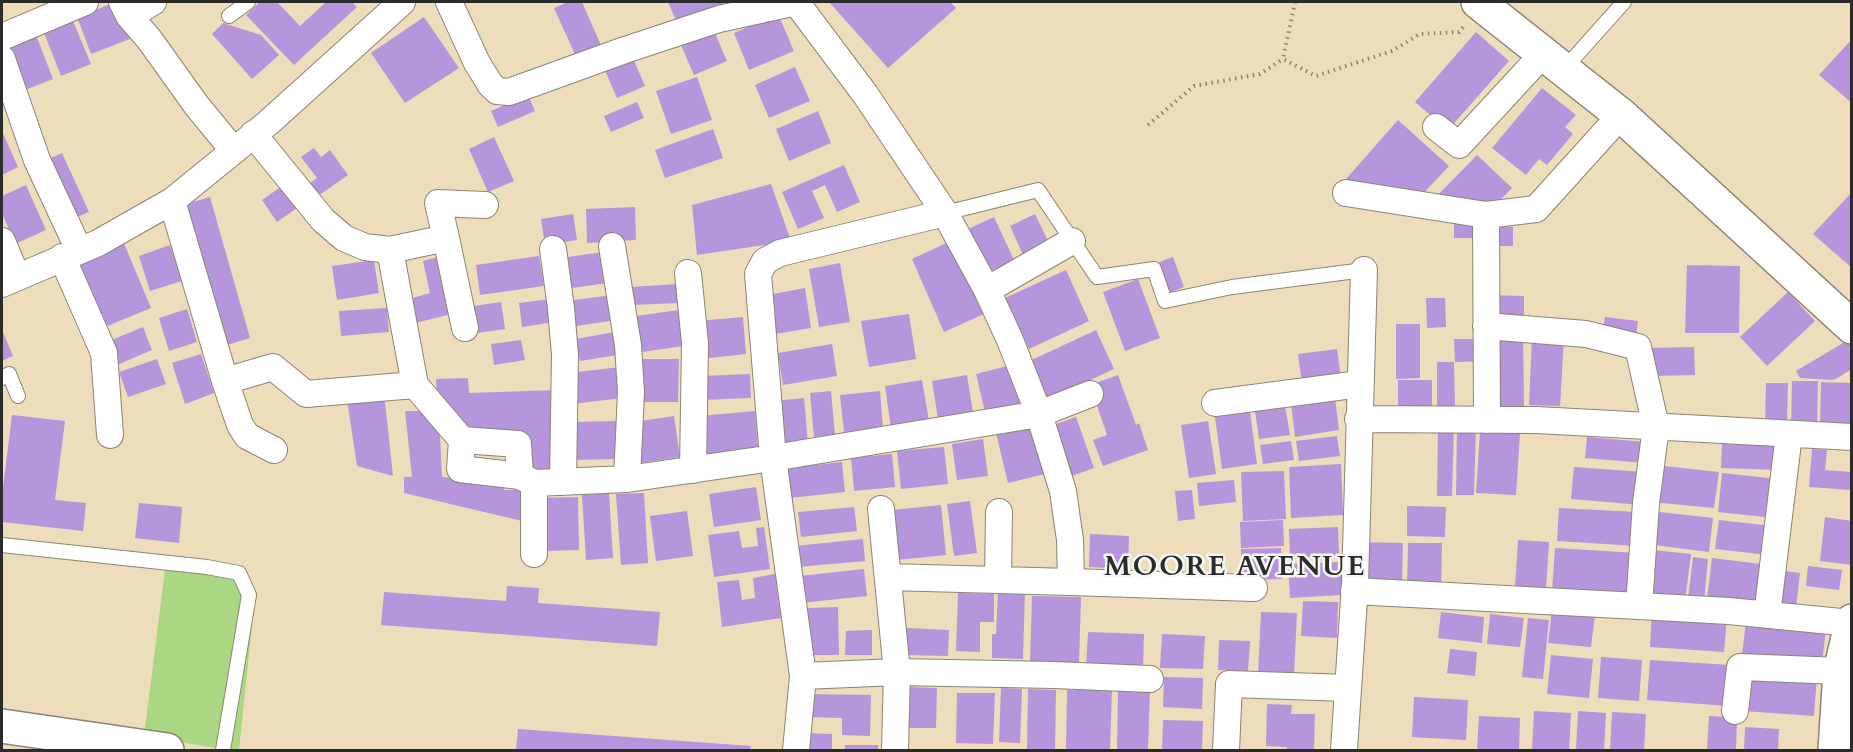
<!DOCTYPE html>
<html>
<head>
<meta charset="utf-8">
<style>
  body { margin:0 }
  #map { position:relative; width:1853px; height:752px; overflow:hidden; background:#edddbb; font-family:Cardo,serif }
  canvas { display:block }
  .frame { position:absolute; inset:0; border:3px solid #2b2b2b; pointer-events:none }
</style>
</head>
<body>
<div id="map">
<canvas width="1853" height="752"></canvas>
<div class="frame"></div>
</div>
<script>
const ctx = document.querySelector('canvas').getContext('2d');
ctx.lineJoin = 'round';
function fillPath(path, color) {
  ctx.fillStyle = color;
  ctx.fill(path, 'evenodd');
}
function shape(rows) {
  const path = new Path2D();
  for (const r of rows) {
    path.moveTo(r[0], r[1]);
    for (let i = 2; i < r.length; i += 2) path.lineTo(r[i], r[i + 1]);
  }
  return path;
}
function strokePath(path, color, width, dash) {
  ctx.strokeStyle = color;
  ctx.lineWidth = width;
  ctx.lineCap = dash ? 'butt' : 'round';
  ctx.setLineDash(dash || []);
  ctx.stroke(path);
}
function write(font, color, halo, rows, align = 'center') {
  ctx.font = font + ' Cardo,serif';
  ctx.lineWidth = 5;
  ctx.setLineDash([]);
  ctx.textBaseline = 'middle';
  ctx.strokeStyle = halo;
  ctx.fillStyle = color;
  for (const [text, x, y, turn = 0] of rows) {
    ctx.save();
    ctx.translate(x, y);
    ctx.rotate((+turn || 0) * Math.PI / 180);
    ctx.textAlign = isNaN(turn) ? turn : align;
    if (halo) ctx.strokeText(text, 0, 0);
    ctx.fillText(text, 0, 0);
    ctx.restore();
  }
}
const green = shape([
  [165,569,235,575,248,585,253,616,239,750,227,750,144,736]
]);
const building = shape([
  [116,2,130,39,91,54,77,17],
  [260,2,277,2,300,26,326,2,352,2,357,7,294,65,246,15],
  [568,2,582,2,603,50,578,61,554,8],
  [668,2,735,2,679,27],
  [829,2,950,2,956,8,888,68],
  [778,14,794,51,749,70,734,33],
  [424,17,459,68,405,103,371,53],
  [73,21,91,64,61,76,44,33],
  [223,23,261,35,279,55,252,79,212,34],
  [714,31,727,61,694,75,681,45],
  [1476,32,1509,61,1448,130,1415,102],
  [36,35,53,79,25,90,8,46],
  [1852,39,1852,103,1819,75],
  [631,54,645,86,617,98,603,66],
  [795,67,810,101,769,118,755,85],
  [697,77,712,120,671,134,656,91],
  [1542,88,1576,115,1565,127,1573,134,1547,165,1539,159,1526,175,1492,148],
  [528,95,535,111,498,127,491,111],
  [637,102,644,118,611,132,604,116],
  [818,111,831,143,789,161,776,129],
  [1398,120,1449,166,1419,198,1359,190,1346,179],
  [713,129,723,158,665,178,655,150],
  [2,131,18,167,2,175],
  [494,137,514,181,488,192,469,149],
  [314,148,321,157,330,150,348,175,315,198,306,186,317,178,301,157],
  [62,153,89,212,68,221,42,162],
  [1477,155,1512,188,1488,212,1436,197],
  [844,165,860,202,837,212,825,185,812,191,824,218,798,229,782,192],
  [771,184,791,241,697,255,692,205],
  [26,185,46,230,15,244,2,213,2,196],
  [282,186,297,208,277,222,262,200],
  [1852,192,1852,268,1813,234],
  [210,197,250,338,220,347,179,206],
  [635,207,636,240,587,243,586,209],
  [573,214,577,240,545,245,541,219],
  [1035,214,1050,245,1024,257,1010,226],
  [1454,215,1479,216,1479,238,1454,238],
  [994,217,1014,260,986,273,966,230],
  [1492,226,1513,227,1513,246,1492,246],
  [955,239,988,312,944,332,912,259],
  [123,241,151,308,100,329,72,262],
  [170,245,182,281,150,291,139,256],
  [603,252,607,283,565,289,561,258],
  [442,256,456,313,415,323,409,299,430,293,423,261],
  [539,256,544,286,480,295,476,265],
  [1173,257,1184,287,1165,294,1154,264],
  [374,260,379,293,337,300,332,266],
  [840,263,850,322,819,327,809,269],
  [1687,265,1740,266,1739,333,1685,333],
  [1066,270,1089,321,1029,349,1005,298],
  [1138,279,1160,338,1125,351,1103,292],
  [677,284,678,303,632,305,631,287],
  [805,288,811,328,775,334,768,295],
  [1788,292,1815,321,1767,366,1740,337],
  [613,295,616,320,570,327,566,301],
  [1488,295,1524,296,1524,321,1488,320],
  [1426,298,1445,298,1446,327,1427,328],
  [550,299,554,322,522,327,519,303],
  [501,302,505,329,471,334,467,307],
  [387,308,389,332,341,336,339,311],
  [187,309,197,342,169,351,159,318],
  [686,309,691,345,642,352,636,316],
  [909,314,916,359,869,367,861,321],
  [743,317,746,354,700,359,697,321],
  [1605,317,1638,321,1636,338,1602,334],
  [1396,324,1420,324,1420,378,1396,379],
  [143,327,152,350,117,365,107,342],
  [2,330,13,356,2,361],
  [1096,330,1114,369,1039,404,1021,365],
  [1489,331,1523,331,1524,407,1490,408],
  [614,332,618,355,580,361,576,339],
  [1532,336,1564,338,1560,406,1529,405],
  [1454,339,1485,339,1485,361,1455,362],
  [521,340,525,360,494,365,491,344],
  [1848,340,1852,347,1852,369,1834,380,1800,378,1796,371],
  [832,344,837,376,783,385,778,353],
  [1694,347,1695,375,1651,376,1650,348],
  [1337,349,1341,378,1302,383,1298,354],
  [201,354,214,393,185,404,172,363],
  [157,359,166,384,128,397,119,372],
  [642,359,679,359,678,402,641,402],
  [1437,362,1454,362,1455,407,1437,407],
  [1011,365,1021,403,985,412,976,374],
  [620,367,623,398,572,404,569,373],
  [750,374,751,398,703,400,702,376],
  [967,375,973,413,938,419,932,381],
  [1118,375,1136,425,1139,423,1148,450,1103,466,1093,440,1107,435,1090,385],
  [468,378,469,393,557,390,553,473,525,473,523,432,462,433,437,404,436,379],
  [922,380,929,421,891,428,885,386],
  [1398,380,1432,380,1432,407,1398,408],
  [1792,381,1818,381,1817,429,1791,428],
  [1821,382,1852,383,1852,431,1820,430],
  [1766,383,1788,383,1787,423,1765,423],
  [831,391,835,435,814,437,810,393],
  [880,391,883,429,844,432,840,395],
  [346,393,384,393,393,476,357,466],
  [804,398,808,443,779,445,774,401],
  [1335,398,1339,430,1295,437,1291,404],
  [1285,406,1290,435,1259,439,1255,411],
  [405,411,422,411,440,434,442,477,503,483,504,490,526,490,522,521,404,493,404,477,412,477],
  [755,411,758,449,704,454,700,416],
  [1250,412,1257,464,1222,469,1215,417],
  [12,415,65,421,55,500,86,503,83,531,2,522,2,496],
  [674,416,680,457,640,463,634,422],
  [1076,417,1094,468,1066,478,1048,427],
  [617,421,617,459,572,460,571,422],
  [1208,421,1216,474,1189,478,1181,425],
  [1038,424,1049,473,1008,483,996,433],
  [1438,425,1454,425,1452,496,1437,496],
  [1457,425,1476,425,1474,495,1456,495],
  [1480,431,1520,433,1516,495,1476,493],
  [1337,436,1340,456,1299,461,1296,441],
  [1587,437,1645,442,1644,463,1585,458],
  [983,439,988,476,957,480,952,444],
  [1291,441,1294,460,1263,464,1260,445],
  [1722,444,1780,446,1779,470,1721,468],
  [944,447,948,484,901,489,897,451],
  [1812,449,1827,450,1825,470,1852,472,1852,490,1809,487],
  [892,454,895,487,854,491,851,458],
  [842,462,845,492,790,498,787,468],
  [1341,464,1343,515,1291,518,1289,467],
  [1655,465,1719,472,1714,508,1651,502],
  [1574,467,1644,472,1641,505,1571,499],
  [1284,471,1286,519,1243,521,1241,472],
  [1722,473,1778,479,1774,518,1718,512],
  [1234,480,1236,502,1199,506,1197,483],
  [756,487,761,520,714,527,709,494],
  [1192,490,1195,519,1178,521,1175,491],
  [609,493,613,558,586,560,582,495],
  [644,493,648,563,621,565,616,494],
  [578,497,579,550,542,551,541,498],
  [970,501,977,553,954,556,947,504],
  [139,503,182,507,179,543,135,538],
  [941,505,946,555,897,560,892,510],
  [1407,506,1446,507,1445,537,1407,536],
  [854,507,857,531,801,537,798,512],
  [1559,508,1638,512,1637,546,1557,541],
  [687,511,693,556,656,561,650,516],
  [1651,511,1713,518,1709,552,1646,544],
  [1825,517,1852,521,1852,565,1820,561],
  [1283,520,1284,546,1241,548,1240,522],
  [1719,520,1772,526,1768,555,1715,549],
  [764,527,770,569,714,577,708,535,739,531,742,548,758,546,756,528],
  [1338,527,1339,555,1290,558,1289,529],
  [1090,534,1129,536,1128,569,1089,567],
  [863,539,865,561,797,567,795,546],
  [1518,540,1549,542,1546,589,1515,587],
  [1359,542,1403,543,1402,588,1358,587],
  [1408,543,1442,543,1441,588,1407,587],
  [1281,548,1282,579,1242,580,1241,549],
  [1555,548,1637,553,1634,596,1552,591],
  [1653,550,1691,554,1685,601,1647,596],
  [1693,557,1708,559,1704,601,1688,599],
  [1712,558,1769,565,1764,606,1707,599],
  [1341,562,1343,595,1290,598,1288,564],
  [1808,566,1842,570,1839,590,1806,586],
  [864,569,867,596,801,603,799,576],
  [1777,570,1800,573,1795,616,1772,613],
  [775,574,781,618,722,627,717,582,739,580,742,600,755,598,753,578],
  [507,586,539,588,538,603,660,612,657,646,381,625,384,592,506,601],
  [998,591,1025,592,1023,659,992,658,992,634,996,634],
  [958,593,994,594,994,622,980,622,980,652,956,651],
  [1032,596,1081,597,1079,664,1030,662],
  [1303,601,1338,602,1337,638,1301,636],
  [838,607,839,655,807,655,808,608],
  [1552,610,1595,615,1591,647,1548,643],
  [1652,611,1727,616,1724,652,1650,647],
  [1261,612,1297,613,1294,675,1258,674],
  [1441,612,1484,617,1482,643,1438,638],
  [1490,614,1524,618,1520,647,1487,644],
  [1528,618,1549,620,1543,679,1522,677],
  [1746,621,1826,629,1822,663,1742,655],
  [906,628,949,630,948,656,905,655],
  [872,630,872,655,845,655,846,631],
  [1088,632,1144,634,1143,668,1086,666],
  [1162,634,1205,636,1203,669,1160,668],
  [1219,640,1250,641,1248,671,1218,670],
  [1450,649,1477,652,1475,676,1447,673],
  [1551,655,1593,659,1589,698,1547,694],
  [1601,657,1642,660,1639,701,1598,698],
  [1650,660,1731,665,1728,706,1647,700],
  [1746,672,1817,676,1814,716,1743,711],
  [1164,677,1203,678,1202,709,1163,707],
  [904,687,937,688,936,728,903,728],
  [1001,688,1022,689,1020,743,999,742],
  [1028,689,1056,690,1055,750,1027,750],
  [1067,690,1112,690,1110,750,1066,750],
  [1118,691,1150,691,1148,750,1117,750],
  [957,693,995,693,993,744,956,743],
  [804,694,871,695,870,736,842,735,842,718,804,717],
  [1414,697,1468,700,1466,740,1412,737],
  [1267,704,1292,705,1291,714,1315,714,1314,750,1287,750,1287,747,1266,746],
  [1534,711,1571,713,1569,750,1532,750],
  [1578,711,1606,713,1604,750,1576,750],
  [1612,712,1646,714,1644,750,1610,750],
  [1479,716,1520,718,1519,750,1477,750],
  [1709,716,1737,718,1736,750,1707,750],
  [1163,720,1203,721,1202,750,1162,750],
  [1745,727,1779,729,1778,750,1744,750],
  [518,729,751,746,750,750,516,750],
  [802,733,832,734,832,750,801,750],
  [845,745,878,745,878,750,845,750]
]);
const path = shape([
  [1295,2,1283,59,1316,76,1392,51,1420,34,1459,32,1465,25],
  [1148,125,1194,86,1260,74,1283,59]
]);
const lane = shape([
  [229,16,248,2],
  [1564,69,1624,2],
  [945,213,1038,190,1097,277,1154,269,1165,301,1232,287,1364,270],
  [2,378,9,374,18,396],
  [2,545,207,567,239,573,249,595,223,750]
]);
const street = shape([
  [122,2,129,16,149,39,197,106,234,151],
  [449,2,477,63,490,84,497,91,509,92,625,50,719,19,796,2],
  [796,2,865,94,945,213,987,290,1010,340,1039,414,1063,491,1070,540,1071,582,1254,588],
  [129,16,153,2],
  [2,37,85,2],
  [2,59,37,160,79,250],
  [1436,127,1459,145,1543,54],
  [253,134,323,220,344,238,365,247,390,250,446,238,438,203,485,205],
  [1346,193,1486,215,1536,209,1621,115],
  [172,201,225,381,240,425,247,436,274,450],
  [1486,215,1487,420],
  [446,238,465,328],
  [2,241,17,277],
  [612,246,628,345,631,392,627,479],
  [553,249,561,308,565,355,563,482],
  [390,250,415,385,462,440,518,444,520,476,534,483],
  [62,257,104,353,110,435],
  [688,273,695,343,693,470],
  [2,284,98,243,172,201,268,123,402,2],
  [987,290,1072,241],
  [225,381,273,367,306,394,415,385],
  [1215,403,1360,384],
  [1358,419,1537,420,1852,437],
  [462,440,460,469,520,476],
  [881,509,897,672,895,750],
  [534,554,534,483,627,479,773,458,1039,414,1090,394],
  [888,577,1071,582],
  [998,580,999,512],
  [1354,591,1639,606,1646,503,1656,427,1638,347,1586,334,1486,326],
  [1639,606,1729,611,1851,623],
  [1767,615,1789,434],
  [803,676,897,672,1054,675,1150,679],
  [1735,711,1740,667,1840,671],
  [796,750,803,676,773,458,758,274,765,261,780,253,945,213],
  [1226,750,1229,684,1348,688],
  [1344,750,1355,584,1364,270]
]);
const secondary = shape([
  [1478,2,1621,115,1852,327],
  [2,726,167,750],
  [1835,750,1840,671,1852,621]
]);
const districtNames = [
  ["MOORE AVENUE",1235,569]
];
fillPath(green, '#aad783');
fillPath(building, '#b595dc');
strokePath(lane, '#8c8473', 16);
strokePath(street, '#8c8473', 28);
strokePath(secondary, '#8c8473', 36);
strokePath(path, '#8c8473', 4, [1.5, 4.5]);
strokePath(lane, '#fff', 14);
strokePath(street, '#fff', 26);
strokePath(secondary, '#fff', 33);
ctx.letterSpacing = '1.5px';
write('bold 28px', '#2b2b2b', '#f6f6f2', districtNames);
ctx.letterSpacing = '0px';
</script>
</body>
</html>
